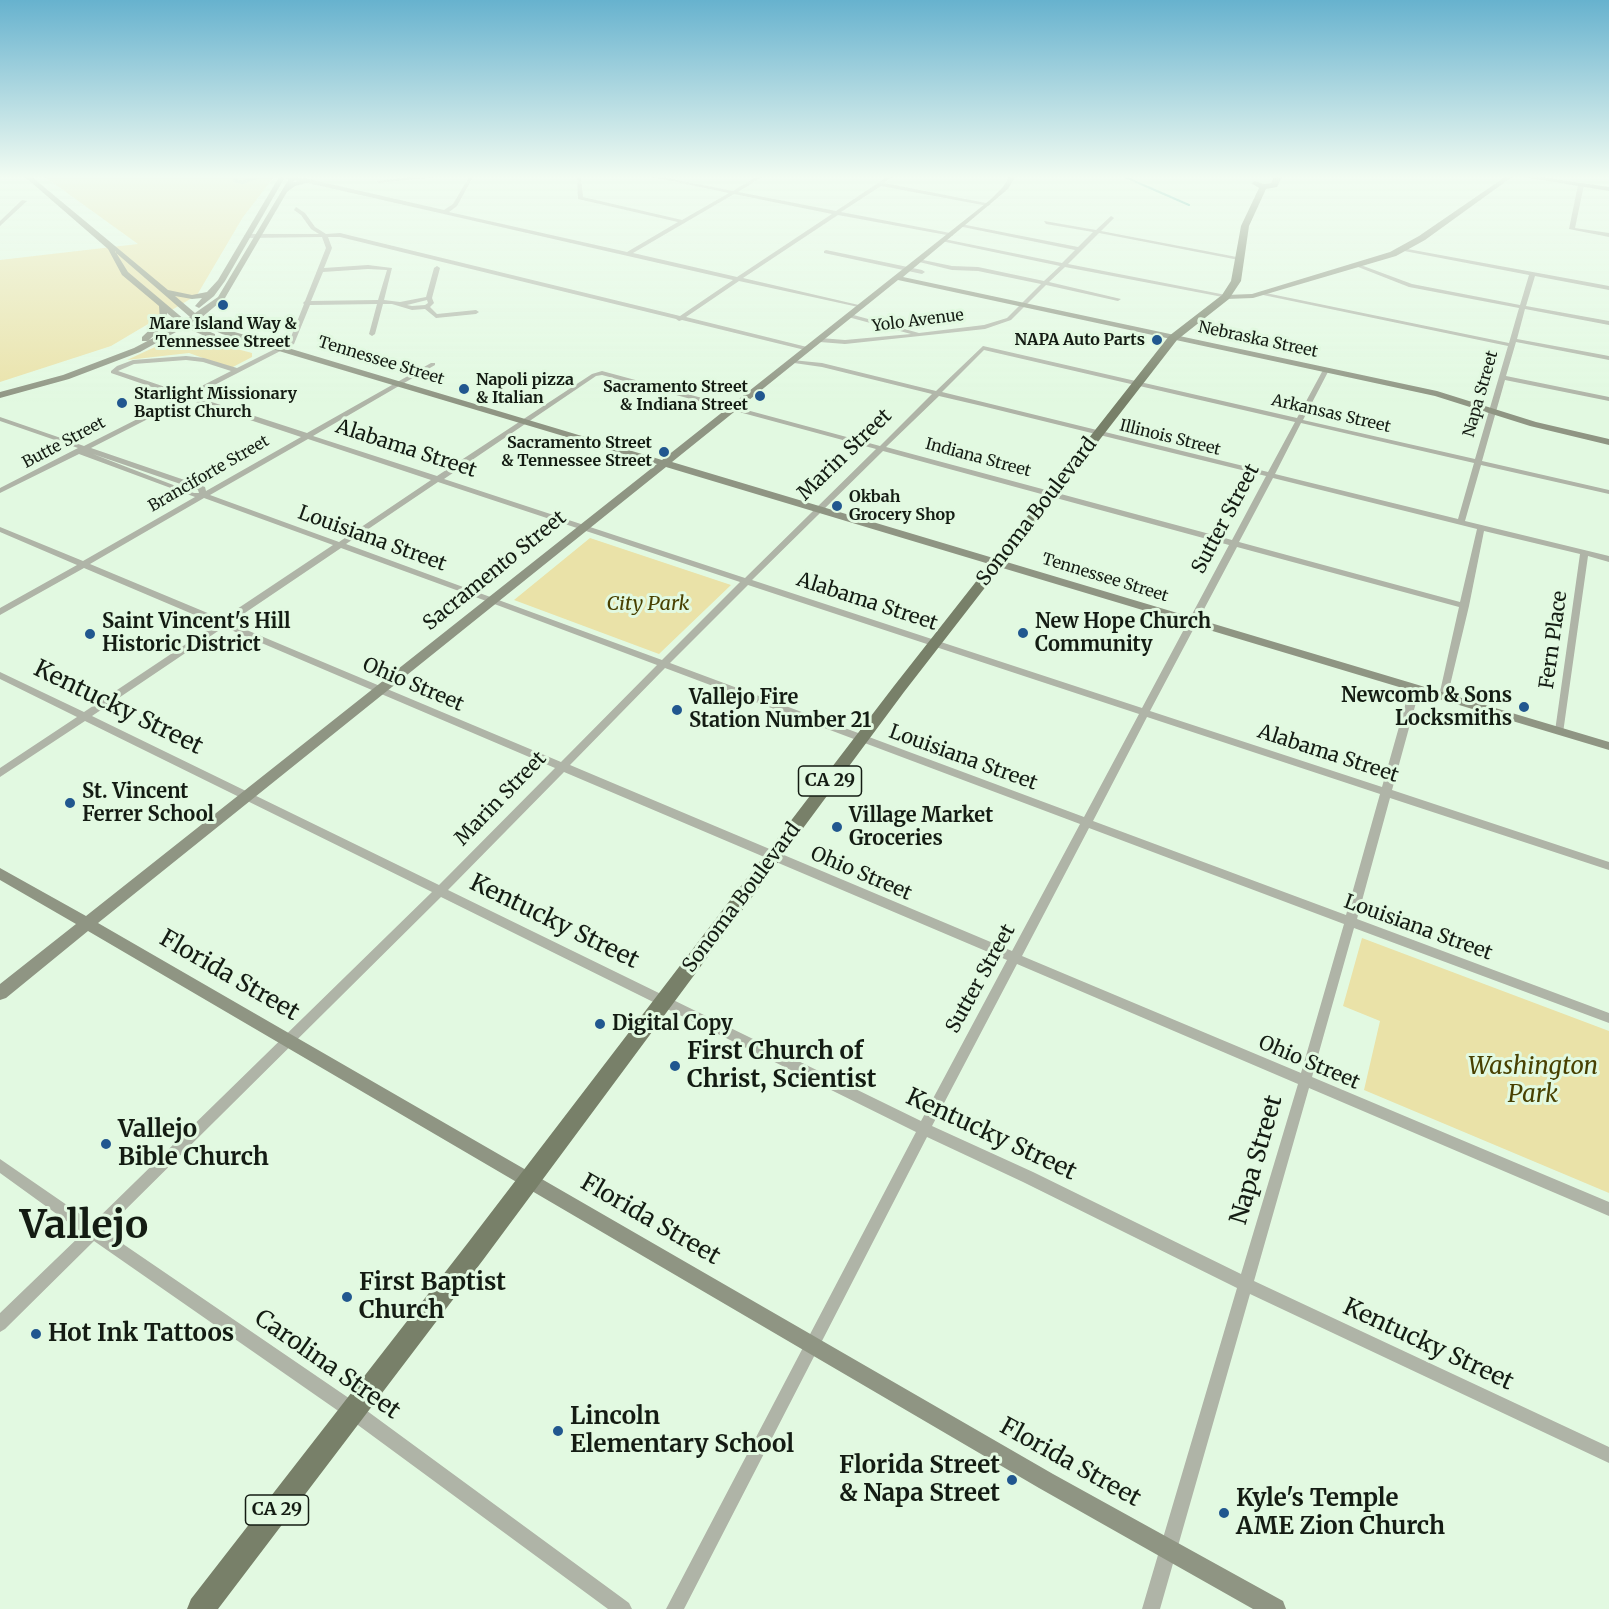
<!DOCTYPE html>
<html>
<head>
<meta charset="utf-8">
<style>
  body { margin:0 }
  canvas { display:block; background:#e2f9e1 }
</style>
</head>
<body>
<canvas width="1609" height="1609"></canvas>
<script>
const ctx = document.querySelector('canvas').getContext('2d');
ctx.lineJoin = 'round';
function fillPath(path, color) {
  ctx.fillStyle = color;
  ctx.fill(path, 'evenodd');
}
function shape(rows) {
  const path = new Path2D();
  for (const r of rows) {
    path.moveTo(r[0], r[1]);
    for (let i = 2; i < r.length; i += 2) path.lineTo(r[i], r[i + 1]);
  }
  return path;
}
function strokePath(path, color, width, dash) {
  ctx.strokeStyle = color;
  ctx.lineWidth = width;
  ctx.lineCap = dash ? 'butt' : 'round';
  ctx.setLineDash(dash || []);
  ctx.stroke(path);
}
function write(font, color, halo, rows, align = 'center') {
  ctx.font = font + ' Merriweather,serif';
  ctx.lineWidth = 6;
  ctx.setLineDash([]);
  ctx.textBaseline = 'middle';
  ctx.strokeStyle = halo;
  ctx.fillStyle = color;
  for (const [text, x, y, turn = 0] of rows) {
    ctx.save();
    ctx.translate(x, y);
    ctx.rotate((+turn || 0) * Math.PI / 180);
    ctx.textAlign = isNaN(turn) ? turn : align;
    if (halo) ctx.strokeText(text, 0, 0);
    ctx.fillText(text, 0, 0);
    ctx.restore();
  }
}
const green = shape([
  [45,177,274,177,243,217,197,295,111,346,0,382,0,260,138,244],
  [192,337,252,353,252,357,231,368,189,353,127,360,170,340],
  [590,538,731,585,659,654,514,600],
  [1362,938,1609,1031,1609,1193,1364,1090,1380,1021,1343,1006]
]);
const stream = shape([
  [1125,177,1189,205]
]);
const street = shape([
  [234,177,238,177,238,180,243,180,255,177,292,177,308,179,444,210,453,204,469,177,473,177,457,206,449,212,627,252,678,222,578,199,577,177,581,177,583,197,682,220,729,193,652,177,662,177,733,191,756,177,762,177,738,192,836,211,887,177,892,177,884,183,991,204,988,206,881,186,841,212,950,233,953,235,952,236,838,215,743,278,863,306,863,308,739,281,686,317,811,348,812,349,809,351,682,320,679,321,676,319,340,237,328,237,332,248,324,268,368,265,392,268,384,300,400,302,426,297,434,268,437,266,440,268,432,298,434,303,430,307,437,314,476,310,479,312,476,314,436,318,425,309,412,310,392,304,383,304,375,334,372,336,369,334,377,304,310,305,294,344,193,396,307,433,431,363,435,363,435,365,313,436,437,476,592,374,602,371,880,446,932,394,822,367,794,363,792,362,792,360,822,363,936,391,983,346,1297,418,1323,370,1326,368,1329,370,1303,420,1475,459,1508,346,1263,295,1261,294,1261,292,1509,343,1519,308,1409,287,1353,265,1358,264,1412,284,1520,305,1529,275,1399,250,1402,248,1609,286,1609,290,1535,276,1526,306,1609,321,1609,325,1525,309,1517,339,1609,356,1609,360,1516,342,1506,376,1609,397,1609,401,1505,380,1482,461,1609,490,1609,494,1481,465,1465,521,1609,556,1609,562,1588,556,1563,733,1557,733,1555,731,1580,554,1484,531,1469,606,1447,698,1444,699,1439,696,1459,607,1237,547,1150,711,1382,787,1410,688,1412,686,1418,686,1420,688,1392,790,1609,862,1609,870,1390,798,1357,919,1609,1013,1609,1023,1354,928,1312,1077,1609,1202,1609,1216,1309,1088,1254,1281,1609,1447,1609,1463,1250,1294,1160,1609,1142,1609,1237,1288,1023,1182,927,1137,684,1609,666,1609,916,1132,441,897,104,1231,359,1405,629,1603,632,1609,608,1609,347,1417,94,1241,5,1329,0,1332,0,1313,83,1233,0,1173,0,1159,93,1223,432,892,85,721,0,777,0,768,77,717,0,679,0,672,84,712,216,624,84,568,0,615,0,608,77,565,0,532,0,527,83,561,195,497,79,454,0,493,0,488,78,448,0,421,0,417,84,446,181,397,111,373,111,371,117,366,133,360,186,356,204,358,237,368,289,342,304,304,303,303,305,301,326,248,322,237,247,238,244,236,247,234,319,234,311,229,301,215,294,210,296,207,305,213,315,227,326,234,340,233,680,316,733,280,308,183,282,178,260,178,243,184,233,182,234,177],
  [734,194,832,214,737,277,633,253,734,194],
  [368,269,387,270,378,300,311,301,323,272,368,269],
  [427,300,428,303,425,305,412,306,407,305,427,300],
  [984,350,1295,422,1268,472,942,392,984,350],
  [186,360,203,362,231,371,186,394,118,371,134,364,186,360],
  [602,375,876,449,745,578,444,479,596,376,602,375],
  [939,396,982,406,1266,476,1232,540,886,447,939,396],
  [187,399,301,437,206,491,205,487,91,448,187,399],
  [1301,423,1474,463,1458,519,1275,474,1301,423],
  [308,439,431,480,339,542,210,495,308,439],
  [883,451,1229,545,1142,708,752,580,883,451],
  [93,454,198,490,199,493,194,493,93,454],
  [1273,478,1477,529,1460,602,1239,542,1273,478],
  [438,482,740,582,662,660,346,544,438,482],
  [204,498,333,545,222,619,90,564,204,498],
  [341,548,489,602,657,665,561,762,230,623,341,548],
  [748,585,1139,714,1084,817,670,663,748,585],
  [224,627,555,768,439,885,92,716,224,627],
  [665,668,1080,824,1012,951,570,765,665,668],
  [1147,717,1380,794,1346,915,1093,821,1147,717],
  [564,772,1007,960,921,1121,448,890,564,772],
  [1089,828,1344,924,1301,1073,1022,956,1089,828],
  [1017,964,1298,1084,1241,1274,1033,1172,932,1126,1017,964],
  [414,177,436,177,379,183,376,181,414,177],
  [1581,183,1584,185,1575,228,1609,233,1609,237,1569,229,1578,185,1581,183],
  [22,200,27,201,0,226,0,221,22,200],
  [1111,216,1114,218,1101,231,1242,258,1239,260,1099,233,1068,264,1226,295,1228,296,1228,298,1065,267,1049,282,1121,299,1118,301,1046,285,1011,320,985,329,845,344,820,342,817,340,820,338,845,340,911,334,848,317,847,316,850,314,919,333,984,325,1007,318,1041,284,978,271,952,270,915,261,918,259,952,266,978,267,1044,281,1060,266,941,241,944,239,1062,263,1075,250,958,226,961,224,1078,247,1093,232,1046,224,1044,221,1096,230,1111,216],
  [826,250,922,270,925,272,922,274,824,253,824,251,826,250]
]);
const secondary = shape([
  [25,177,32,177,168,290,192,295,207,292,218,280,279,177,285,177,225,281,214,296,199,308,195,306,202,298,192,299,175,296,195,313,218,297,290,177,296,177,293,182,310,180,310,182,295,186,287,192,225,298,201,318,228,330,662,460,990,200,1003,187,1009,177,1015,177,1008,189,903,277,1437,391,1536,422,1609,439,1609,445,1530,426,1435,396,898,280,672,462,1609,742,1609,750,666,467,98,923,1053,1474,1283,1601,1286,1609,1253,1609,1039,1488,88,931,6,998,0,1000,0,984,76,924,0,880,0,868,86,916,657,464,222,334,194,321,191,324,215,334,215,338,209,338,185,327,140,352,69,379,0,398,0,392,63,375,134,348,180,324,167,313,167,323,148,341,142,341,142,337,160,320,159,306,122,275,108,249,25,177],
  [115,251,115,252,190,317,185,320,128,272,115,251],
  [1505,177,1512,177,1425,240,1396,256,1253,298,1226,299,1222,297,1226,295,1252,294,1390,252,1419,236,1505,177],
  [1524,177,1540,177,1609,187,1609,191,1524,177]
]);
const primary = shape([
  [1274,177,1282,177,1277,187,1266,189,1249,226,1241,281,1229,299,1177,340,904,692,483,1260,218,1609,187,1609,191,1599,467,1244,894,686,1169,336,1222,295,1231,281,1241,226,1259,188,1251,183,1255,181,1264,184,1271,183,1274,177]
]);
const markers = [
  [223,305,6,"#21578f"],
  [1157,340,6,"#21578f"],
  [464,389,6,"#21578f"],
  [760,396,6,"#21578f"],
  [122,403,6,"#21578f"],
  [664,452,6,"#21578f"],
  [837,506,6,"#21578f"],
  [1023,633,6,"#21578f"],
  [90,634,6,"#21578f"],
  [1524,707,6,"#21578f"],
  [677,710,6,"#21578f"],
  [70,803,6,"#21578f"],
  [837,827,6,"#21578f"],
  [600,1024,6,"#21578f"],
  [675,1066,6,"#21578f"],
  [106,1144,6,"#21578f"],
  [347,1297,6,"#21578f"],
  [36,1334,6,"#21578f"],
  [558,1431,6,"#21578f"],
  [1012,1480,6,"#21578f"],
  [1224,1513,6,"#21578f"]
];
const farStreetnames = [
  ["Yolo Avenue",918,321,-7],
  ["Nebraska Street",1258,340,12],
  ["Tennessee Street",381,361,17],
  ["Napa Street",1481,394,-74],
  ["Arkansas Street",1331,414,13],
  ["Illinois Street",1170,438,14],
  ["Butte Street",64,443,-28],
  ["Indiana Street",978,458,15],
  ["Branciforte Street",209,474,-30],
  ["Tennessee Street",1105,578,17]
];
const farPoinames = [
  ["Mare Island Way &",223,324,"center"],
  ["Tennessee Street",223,342,"center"],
  ["NAPA Auto Parts",1145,340],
  ["Napoli pizza",476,380,"left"],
  ["& Italian",476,398,"left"],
  ["Sacramento Street",748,387],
  ["& Indiana Street",748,405],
  ["Starlight Missionary",134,394,"left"],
  ["Baptist Church",134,412,"left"],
  ["Sacramento Street",652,443],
  ["& Tennessee Street",652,461],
  ["Okbah",849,497,"left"],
  ["Grocery Shop",849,515,"left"]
];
const shields = [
  [830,781,63],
  [277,1510,63]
];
const shieldNames = [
  ["CA 29",830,781],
  ["CA 29",277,1510]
];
const streetNames = [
  ["Alabama Street",406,449,18],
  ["Marin Street",845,455,-44],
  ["Sonoma Boulevard",1037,512,-52],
  ["Sutter Street",1226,519,-62],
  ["Louisiana Street",372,539,20],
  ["Sacramento Street",495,571,-39],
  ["Alabama Street",867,602,18],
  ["Fern Place",1554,640,-82],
  ["Ohio Street",413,685,23],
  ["Alabama Street",1328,754,18],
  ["Louisiana Street",963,758,20],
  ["Marin Street",501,799,-46],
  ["Ohio Street",861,874,23],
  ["Sonoma Boulevard",742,898,-53],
  ["Louisiana Street",1418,928,20],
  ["Sutter Street",981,979,-61],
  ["Ohio Street",1309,1063,23]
];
const parkNames = [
  ["City Park",648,604]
];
const poiNames = [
  ["Saint Vincent's Hill",102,622],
  ["Historic District",102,645],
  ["New Hope Church",1035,622],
  ["Community",1035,645],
  ["Newcomb & Sons",1512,696,"right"],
  ["Locksmiths",1512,719,"right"],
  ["Vallejo Fire",689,698],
  ["Station Number 21",689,721],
  ["St. Vincent",82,792],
  ["Ferrer School",82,815],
  ["Village Market",849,816],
  ["Groceries",849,839],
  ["Digital Copy",612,1024]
];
const nearStreetnames = [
  ["Kentucky Street",118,708,26],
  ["Kentucky Street",554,922,26],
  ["Florida Street",229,976,30],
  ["Kentucky Street",991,1135,25],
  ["Napa Street",1257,1160,-74],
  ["Florida Street",650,1220,30],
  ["Kentucky Street",1428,1345,25],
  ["Carolina Street",327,1365,35],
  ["Florida Street",1070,1463,29]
];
const nearPoinames = [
  ["First Church of",687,1052],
  ["Christ, Scientist",687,1080],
  ["Vallejo",118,1130],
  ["Bible Church",118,1158],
  ["First Baptist",359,1283],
  ["Church",359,1311],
  ["Hot Ink Tattoos",48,1334],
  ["Lincoln",570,1417],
  ["Elementary School",570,1445],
  ["Florida Street",1000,1466,"right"],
  ["& Napa Street",1000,1494,"right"],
  ["Kyle's Temple",1236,1499],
  ["AME Zion Church",1236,1527]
];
const nearParknames = [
  ["Washington",1533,1067],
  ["Park",1533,1095]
];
const nearTownnames = [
  ["Vallejo",84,1227]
];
fillPath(green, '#eae2a8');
strokePath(stream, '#46afa6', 2);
fillPath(street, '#afb4a7');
fillPath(secondary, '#8f9583');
fillPath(primary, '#788069');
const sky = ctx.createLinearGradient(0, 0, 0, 402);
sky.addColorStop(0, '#67b2ce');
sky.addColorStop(0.44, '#f2fcf2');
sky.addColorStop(1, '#f2fcf200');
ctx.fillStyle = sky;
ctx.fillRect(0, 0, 1609, 402);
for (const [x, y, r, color] of markers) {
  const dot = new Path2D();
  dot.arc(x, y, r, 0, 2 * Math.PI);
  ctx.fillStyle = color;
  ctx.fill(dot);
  strokePath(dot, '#e2f9e1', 2);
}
write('16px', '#141c13', '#e2f9e1', farStreetnames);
write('bold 16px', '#141c13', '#e2f9e1', farPoinames, 'right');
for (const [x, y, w] of shields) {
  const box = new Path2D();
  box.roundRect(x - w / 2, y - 15, w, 30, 4.5);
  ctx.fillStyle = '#e2f9e1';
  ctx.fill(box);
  strokePath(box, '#141c13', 1.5);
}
write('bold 18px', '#141c13', null, shieldNames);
write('20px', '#141c13', '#e2f9e1', streetNames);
write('italic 20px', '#484001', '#e2f9e1', parkNames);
write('bold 20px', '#141c13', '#e2f9e1', poiNames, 'left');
write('24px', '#141c13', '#e2f9e1', nearStreetnames);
write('bold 24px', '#141c13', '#e2f9e1', nearPoinames, 'left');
write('italic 24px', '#484001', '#e2f9e1', nearParknames);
write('bold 39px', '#141c13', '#e2f9e1', nearTownnames);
</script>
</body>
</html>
